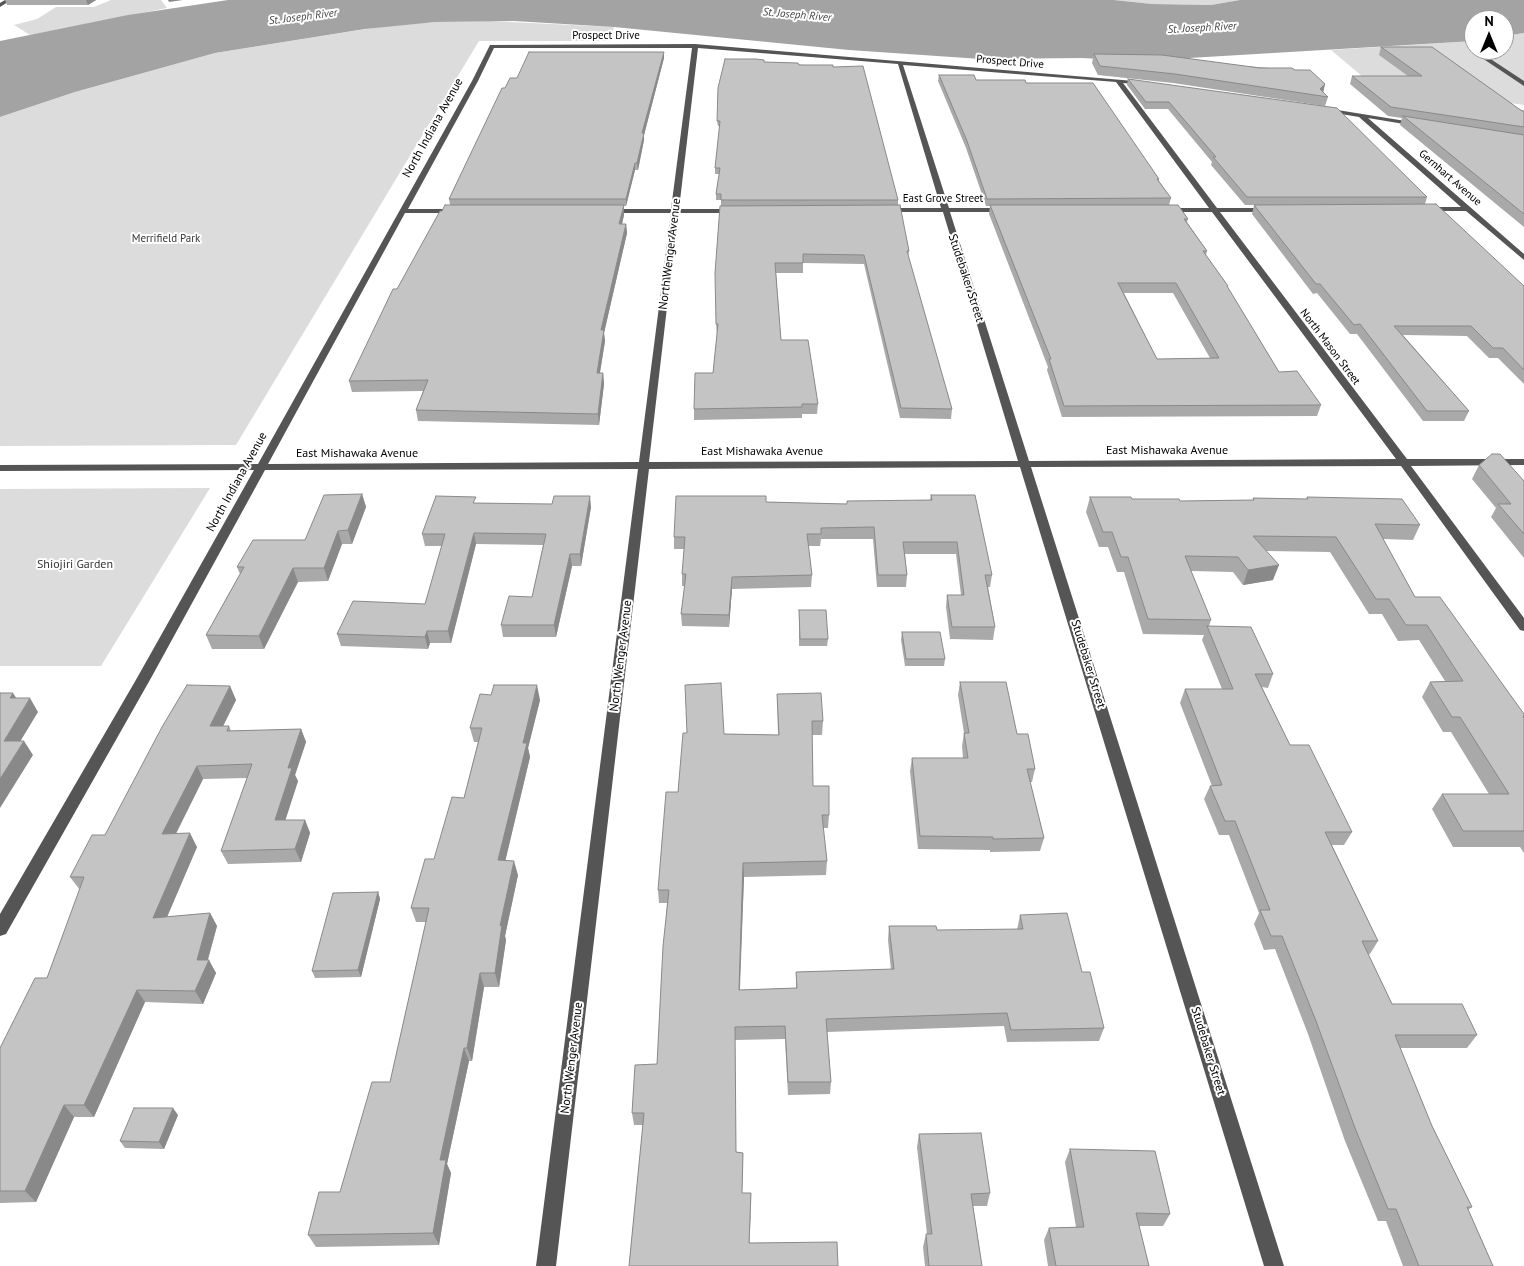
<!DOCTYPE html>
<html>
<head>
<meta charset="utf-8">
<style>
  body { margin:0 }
  #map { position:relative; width:1524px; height:1266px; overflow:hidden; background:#fff; font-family:"PT Sans",sans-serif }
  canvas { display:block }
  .north { position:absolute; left:1464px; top:10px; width:50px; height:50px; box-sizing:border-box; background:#fff; border:1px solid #999; border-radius:50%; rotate:0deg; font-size:14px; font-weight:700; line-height:20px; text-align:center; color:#000 }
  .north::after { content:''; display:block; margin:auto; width:18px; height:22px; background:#000; clip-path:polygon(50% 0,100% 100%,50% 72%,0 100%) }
</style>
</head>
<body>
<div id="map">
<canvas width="1524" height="1266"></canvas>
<div class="north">N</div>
</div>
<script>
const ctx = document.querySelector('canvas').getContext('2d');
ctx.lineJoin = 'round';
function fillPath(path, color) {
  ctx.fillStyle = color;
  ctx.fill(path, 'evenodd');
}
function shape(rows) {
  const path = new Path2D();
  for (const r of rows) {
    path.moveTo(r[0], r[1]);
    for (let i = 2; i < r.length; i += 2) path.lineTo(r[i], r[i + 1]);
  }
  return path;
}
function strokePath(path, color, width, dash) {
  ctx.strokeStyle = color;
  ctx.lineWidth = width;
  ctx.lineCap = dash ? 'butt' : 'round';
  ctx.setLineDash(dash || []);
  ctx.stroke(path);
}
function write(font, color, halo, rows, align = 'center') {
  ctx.font = font + ' "PT Sans",sans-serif';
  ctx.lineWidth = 4;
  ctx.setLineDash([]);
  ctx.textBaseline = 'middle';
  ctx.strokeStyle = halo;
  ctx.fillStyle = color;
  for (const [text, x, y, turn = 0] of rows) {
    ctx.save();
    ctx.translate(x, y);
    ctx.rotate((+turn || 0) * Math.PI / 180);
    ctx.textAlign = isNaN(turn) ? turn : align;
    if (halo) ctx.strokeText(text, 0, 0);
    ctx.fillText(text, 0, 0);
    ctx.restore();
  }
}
const green = shape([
  [111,0,161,0,167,8,30,35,14,25,37,19,56,7,94,7],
  [1114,0,1240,0,1211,5,1152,4],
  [489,21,614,27,609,41,479,41,236,445,0,446,0,117,75,92,215,53,392,25,435,22],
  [1524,33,1524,105,1369,82,1331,50,1474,41,1474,50,1504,50,1504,36],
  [210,488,101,666,0,666,0,489]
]);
const water = shape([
  [228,0,1114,0,1152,4,1211,5,1240,0,1524,0,1524,33,1504,36,1504,20,1474,20,1474,41,1139,61,1082,58,981,59,849,50,614,27,514,21,435,22,365,29,215,53,75,92,0,117,0,41,128,15]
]);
const minor = shape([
  [5,0,11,0,0,7,0,3,5,0],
  [695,44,1146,82,1144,85,1123,83,1217,208,1270,208,1274,210,1270,212,1220,212,1407,459,1524,459,1524,465,1411,466,1524,618,1524,631,1520,630,1401,466,1031,467,1284,1266,1264,1266,1020,467,649,469,556,1266,536,1266,638,469,265,470,151,678,6,934,0,936,0,914,137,678,254,470,0,471,0,465,258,464,472,81,490,45,695,44],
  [494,48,692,48,671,209,608,209,604,211,608,213,671,213,639,462,268,464,405,213,455,213,459,211,455,209,408,209,478,81,494,48],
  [698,48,898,64,941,208,885,208,881,210,885,212,943,212,1018,461,649,462,678,213,735,213,739,211,735,209,679,209,698,48],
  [903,65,1116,82,1209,208,1162,208,1162,212,1212,212,1396,459,1029,461,950,212,1005,212,1009,210,1005,208,949,208,903,65],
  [1482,56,1486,56,1524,81,1524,86,1482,58,1482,56],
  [1325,108,1418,123,1419,124,1416,126,1368,118,1524,254,1524,260,1466,211,1422,211,1421,209,1425,207,1461,207,1359,117,1323,111,1323,109,1325,108]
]);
const wall = shape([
  [5,0,96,0,88,5,7,5],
  [1381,47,1524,111,1524,227,1400,125,1402,118,1388,116,1350,84,1352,76,1408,76,1379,55],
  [1094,54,1295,70,1325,84,1323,92,1328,97,1325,106,1173,83,1098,75,1092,63],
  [664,58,644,135,644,140,638,170,635,170,626,206,624,206,624,215,622,224,626,224,627,233,604,333,605,341,600,373,603,373,604,384,599,425,418,421,416,410,423,391,352,392,349,381,397,289,442,211,450,205,449,199,505,88,517,78],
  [764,62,833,67,898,200,898,205,909,251,908,257,952,409,951,419,900,418,864,264,803,263,803,273,776,273,781,340,818,404,817,414,802,414,802,418,694,420,694,409,713,373,717,334,716,324,721,206,721,200,716,200,716,194,719,174,715,174,715,168,720,126,718,126,717,121],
  [939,75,976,80,1026,83,1159,179,1159,181,1171,198,1169,205,1188,219,1187,222,1207,251,1206,255,1228,286,1228,288,1279,372,1321,405,1317,416,1062,417,1047,370,1048,367,989,214,990,206,986,206,966,148,938,81],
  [1124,293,1173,293,1210,358,1157,359],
  [1128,79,1427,197,1425,204,1524,286,1524,384,1498,358,1489,358,1467,336,1403,335,1469,411,1464,421,1423,421,1357,334,1350,334,1317,293,1313,294,1252,214,1254,205,1264,205,1245,205,1211,165,1212,162,1168,109,1145,109,1127,85],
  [1479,465,1524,481,1524,558,1491,517,1496,508,1472,479],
  [362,494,366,507,352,544,342,544,328,581,298,582,264,649,212,649,206,635,240,574,237,567,305,540],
  [931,495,992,575,990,587,988,587,995,627,993,640,950,639,946,607,947,595,961,595,956,554,905,554,907,575,906,587,877,587,873,539,821,539,820,546,808,546,812,575,811,587,732,589,729,627,682,626,681,614,685,586,682,586,682,574,684,549,674,549,674,537,766,502,846,504,930,500],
  [1090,497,1180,501,1253,500,1253,498,1306,499,1307,497,1420,525,1413,540,1383,539,1415,597,1524,714,1524,853,1520,847,1453,847,1432,809,1442,794,1489,794,1451,732,1443,732,1422,697,1430,682,1445,681,1419,640,1398,641,1382,614,1369,614,1330,552,1266,551,1273,580,1243,585,1233,572,1191,571,1211,620,1209,626,1273,674,1268,688,1262,687,1290,745,1352,832,1344,845,1332,845,1378,941,1370,954,1368,954,1392,1004,1477,1035,1467,1048,1400,1048,1432,1126,1472,1207,1468,1210,1493,1266,1403,1266,1386,1221,1378,1221,1345,1141,1308,1034,1275,949,1264,950,1254,924,1259,913,1229,835,1219,835,1204,799,1210,786,1212,786,1180,703,1185,689,1222,689,1202,640,1204,635,1143,634,1124,572,1117,572,1108,547,1099,547,1086,512],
  [477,503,591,507,581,566,572,566,556,637,503,637,501,625,532,597,543,545,476,544,451,643,430,643,428,649,341,646,337,634,425,604,442,546,425,546,422,534],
  [799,617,828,639,827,646,799,646],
  [902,632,945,659,944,666,905,666,901,640],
  [960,682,1017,734,1035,769,1032,782,1030,782,1044,838,1040,851,990,852,990,850,918,849,910,771,912,758,963,758,962,746,964,733,958,695],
  [230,686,236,700,223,726,229,726,231,731,301,729,306,742,295,775,298,781,285,820,305,820,310,833,301,862,228,864,221,851,247,778,203,779,176,834,197,847,167,917,210,913,217,926,208,960,216,973,203,1004,145,1002,94,1117,74,1117,36,1202,0,1203,0,1048,47,978,80,890,70,877],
  [777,694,823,721,822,735,812,735,813,786,829,815,828,828,823,828,827,861,826,875,744,877,740,990,796,988,796,972,891,970,888,940,889,926,937,930,1017,930,1020,915,1082,972,1104,1028,1099,1041,1007,1042,1004,1026,827,1032,831,1082,830,1094,788,1095,785,1039,735,1040,736,1152,743,1153,742,1193,751,1193,751,1205,629,1266,643,1125,634,1125,632,1113,657,1064,667,903,659,903,658,890,678,792,687,733,778,735],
  [540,700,528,748,530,757,505,861,518,875,505,936,506,940,499,987,484,987,472,1061,469,1061,447,1164,451,1173,439,1245,316,1247,308,1235,340,1192,390,1082,426,922,416,922,411,908,464,798,478,742,474,742,470,728],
  [378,892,380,899,361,977,315,978,312,971],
  [178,1115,164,1149,125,1148,120,1141],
  [919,1134,990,1193,987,1206,973,1206,982,1266,925,1266,923,1247,926,1234,927,1234,917,1147],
  [1070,1149,1170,1214,1163,1226,1139,1226,1149,1266,1048,1266,1044,1240,1049,1228,1076,1227,1065,1162]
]);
const shadedWall = shape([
  [86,0,96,0,88,5],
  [168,0,183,0,169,2],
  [664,52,664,58,644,135,644,140,638,170,637,163,642,133],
  [1325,84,1323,93,1320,89],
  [635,163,635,170,626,206,626,199],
  [624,205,624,215,620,233,619,224],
  [626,224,627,233,604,333,605,341,598,384,597,373,601,330],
  [603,373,604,384,599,425,598,414],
  [362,494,366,507,352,544,348,530],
  [590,496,591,507,581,566,580,554],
  [338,531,342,544,328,581,324,568],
  [474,533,476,544,451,643,448,631],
  [570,554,572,566,556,637,554,625],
  [1279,565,1273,580,1243,585,1248,570],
  [293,568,298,582,264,649,259,636],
  [732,577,732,589,729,627,729,615],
  [427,631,430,643,428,649,425,637],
  [537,685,540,700,528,748,530,757,502,875,498,860,523,743],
  [230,686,236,700,216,740,210,726],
  [13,693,22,707,10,698],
  [30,698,38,712,12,755,4,741],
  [301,729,306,742,295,775,298,781,281,834,275,820,288,768],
  [24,741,33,755,0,808,0,779],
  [197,766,203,779,169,847,162,834],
  [305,820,310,833,301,862,295,849],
  [190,833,197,847,161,931,153,918],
  [514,861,518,875,505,936,506,940,499,987,495,973,500,926],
  [743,863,744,877,739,1003,739,990],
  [378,892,380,899,361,977,358,970],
  [210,913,217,926,207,962,209,960,216,973,203,1004,195,991,197,960],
  [480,973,484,987,472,1061,467,1048],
  [137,990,145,1002,94,1117,84,1105],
  [464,1048,469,1061,447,1164,451,1173,439,1245,433,1233,440,1160],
  [64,1105,74,1117,36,1202,25,1191],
  [173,1108,178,1115,164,1149,159,1142],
  [751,1193,751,1205,749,1254,749,1243]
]);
const building = shape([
  [1381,47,1432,47,1522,111,1524,111,1524,127,1391,107,1352,76,1422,76,1381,47],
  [529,52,664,52,642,133,644,133,637,163,635,163,626,199,449,199,502,88,505,88,510,78,517,78,529,52],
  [1094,54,1162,55,1260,68,1292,68,1295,70,1310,70,1325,84,1320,89,1328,97,1175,74,1100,66,1094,54],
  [725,59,756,59,764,60,764,62,798,63,799,65,833,65,833,67,863,66,898,200,721,200,721,194,716,194,720,168,715,168,720,121,717,121,718,88,725,59],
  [939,75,974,75,976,80,1025,80,1026,83,1093,83,1159,179,1157,179,1171,198,987,199,967,141,939,75],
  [1128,79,1337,108,1427,197,1247,197,1213,157,1216,157,1169,102,1146,102,1128,79],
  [1403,116,1524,135,1524,214,1403,116],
  [1436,204,1524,286,1524,370,1503,348,1493,348,1471,326,1394,326,1469,411,1427,411,1360,324,1354,325,1320,284,1316,284,1254,205,1436,204],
  [445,205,624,205,619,224,626,224,601,330,604,330,597,373,603,373,598,414,416,410,428,380,349,381,393,289,397,289,440,211,442,211,445,205],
  [900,205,909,251,907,251,952,409,901,408,864,255,803,254,803,263,775,263,781,340,808,340,818,404,802,404,802,407,694,409,695,373,713,373,718,324,716,324,715,273,720,206,900,205],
  [990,205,1178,205,1188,219,1184,219,1207,251,1203,251,1228,286,1227,286,1279,372,1297,371,1321,405,1064,406,1049,359,1051,359,990,205],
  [1118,283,1176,283,1219,358,1157,359,1118,283],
  [1492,454,1500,454,1524,481,1524,534,1498,504,1511,504,1479,465,1492,454],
  [362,494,348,530,338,531,324,568,293,568,259,636,206,635,244,567,237,567,253,540,305,540,324,495,362,494],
  [931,495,975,495,992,575,985,575,995,627,952,627,947,595,964,595,957,542,903,542,907,575,878,575,874,527,821,528,821,534,807,534,812,575,732,577,729,615,681,614,686,574,682,574,685,537,674,537,676,496,766,496,766,502,847,504,847,501,932,500,931,495],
  [436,496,476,497,473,503,552,504,554,496,590,496,580,554,570,554,554,625,501,625,509,596,532,597,546,534,474,533,448,631,427,631,425,637,337,634,353,601,425,604,445,534,422,534,436,496],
  [1090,497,1131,497,1132,499,1179,499,1180,501,1254,500,1253,498,1308,499,1307,497,1402,499,1420,525,1375,524,1415,597,1440,597,1524,714,1524,716,1523,716,1524,718,1524,831,1463,831,1442,794,1509,794,1460,717,1452,717,1430,682,1463,681,1427,625,1406,625,1389,599,1376,599,1336,537,1253,536,1279,565,1248,570,1238,557,1185,556,1211,620,1148,619,1128,557,1121,557,1112,532,1103,532,1090,497],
  [799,610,826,610,828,639,800,639,799,610],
  [1207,626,1251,627,1273,674,1255,674,1290,745,1309,745,1352,832,1325,832,1378,941,1362,941,1392,1004,1462,1004,1477,1035,1395,1035,1432,1126,1472,1207,1467,1207,1493,1266,1419,1266,1396,1209,1388,1209,1355,1128,1316,1021,1282,936,1271,936,1260,910,1270,910,1235,821,1225,821,1210,786,1222,785,1185,689,1233,689,1207,626],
  [902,632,940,632,945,659,906,659,902,632],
  [960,682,1006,682,1017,734,1028,734,1035,769,1027,769,1044,838,993,839,993,837,920,836,912,758,968,758,964,733,969,733,960,682],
  [721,683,724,734,779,735,777,694,821,693,823,721,812,721,813,786,829,786,829,815,822,815,827,861,743,863,739,990,797,988,796,972,894,969,889,926,936,926,937,930,1023,929,1020,915,1067,913,1082,972,1090,972,1104,1028,1011,1030,1007,1013,826,1019,831,1082,788,1082,785,1026,735,1027,736,1152,743,1153,742,1193,751,1193,749,1243,837,1242,838,1266,629,1266,644,1113,632,1113,635,1065,657,1064,663,946,669,890,658,890,666,792,678,792,683,733,687,733,685,685,721,683],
  [187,685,230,686,210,726,229,726,227,731,301,729,288,768,292,768,275,820,305,820,295,849,221,851,252,764,197,766,162,834,190,833,153,918,210,913,197,960,209,960,195,991,137,990,84,1105,64,1105,25,1191,0,1191,0,1048,35,978,47,978,84,877,70,877,92,835,105,835,162,727,187,685],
  [494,685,537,685,523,743,527,743,498,860,514,861,500,926,502,925,495,973,480,973,467,1048,464,1048,440,1160,446,1160,433,1233,308,1235,319,1192,340,1192,372,1082,390,1082,429,908,411,908,425,859,434,859,452,797,464,798,482,728,470,728,480,694,491,695,494,685],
  [0,693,13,693,10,698,30,698,4,741,24,741,0,779,0,693],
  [378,892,358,970,312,971,333,893,378,892],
  [134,1108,173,1108,159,1142,120,1141,134,1108],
  [981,1133,990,1193,971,1194,982,1266,929,1266,926,1234,932,1234,919,1134,981,1133],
  [1070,1149,1155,1151,1170,1214,1136,1213,1149,1266,1056,1266,1049,1228,1084,1227,1070,1149]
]);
const farWaternames = [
  ["St. Joseph River",797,15,5],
  ["St. Joseph River",303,17,-7],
  ["St. Joseph River",1202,28,-3]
];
const farStreetnames = [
  ["Prospect Drive",606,36],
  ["Prospect Drive",1010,62,5],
  ["Gernhart Avenue",1450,178,41],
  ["East Grove Street",943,199],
  ["North Mason Street",1330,347,53]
];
const farParknames = [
  ["Merrifield Park",166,239]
];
const streetNames = [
  ["North Indiana Avenue",433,128,-61],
  ["North Wenger Avenue",670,254,-83],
  ["Studebaker Street",966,278,72],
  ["East Mishawaka Avenue",1167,451],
  ["East Mishawaka Avenue",762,452],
  ["East Mishawaka Avenue",357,454],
  ["North Indiana Avenue",237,482,-61],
  ["North Wenger Avenue",621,656,-83],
  ["Studebaker Street",1088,664,73],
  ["Studebaker Street",1208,1051,73],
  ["North Wenger Avenue",572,1058,-83]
];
const parkNames = [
  ["Shiojiri Garden",75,565]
];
fillPath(green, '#dcdcdc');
fillPath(water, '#a3a3a3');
fillPath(minor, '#555');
fillPath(wall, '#a9a9a9');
fillPath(shadedWall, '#898989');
fillPath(building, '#c4c4c4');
strokePath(building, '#898989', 1);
write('italic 11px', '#444', '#fff', farWaternames);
write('11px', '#000', '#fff', farStreetnames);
write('11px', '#333', '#fff', farParknames);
write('12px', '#000', '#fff', streetNames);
write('12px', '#333', '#fff', parkNames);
</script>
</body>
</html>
